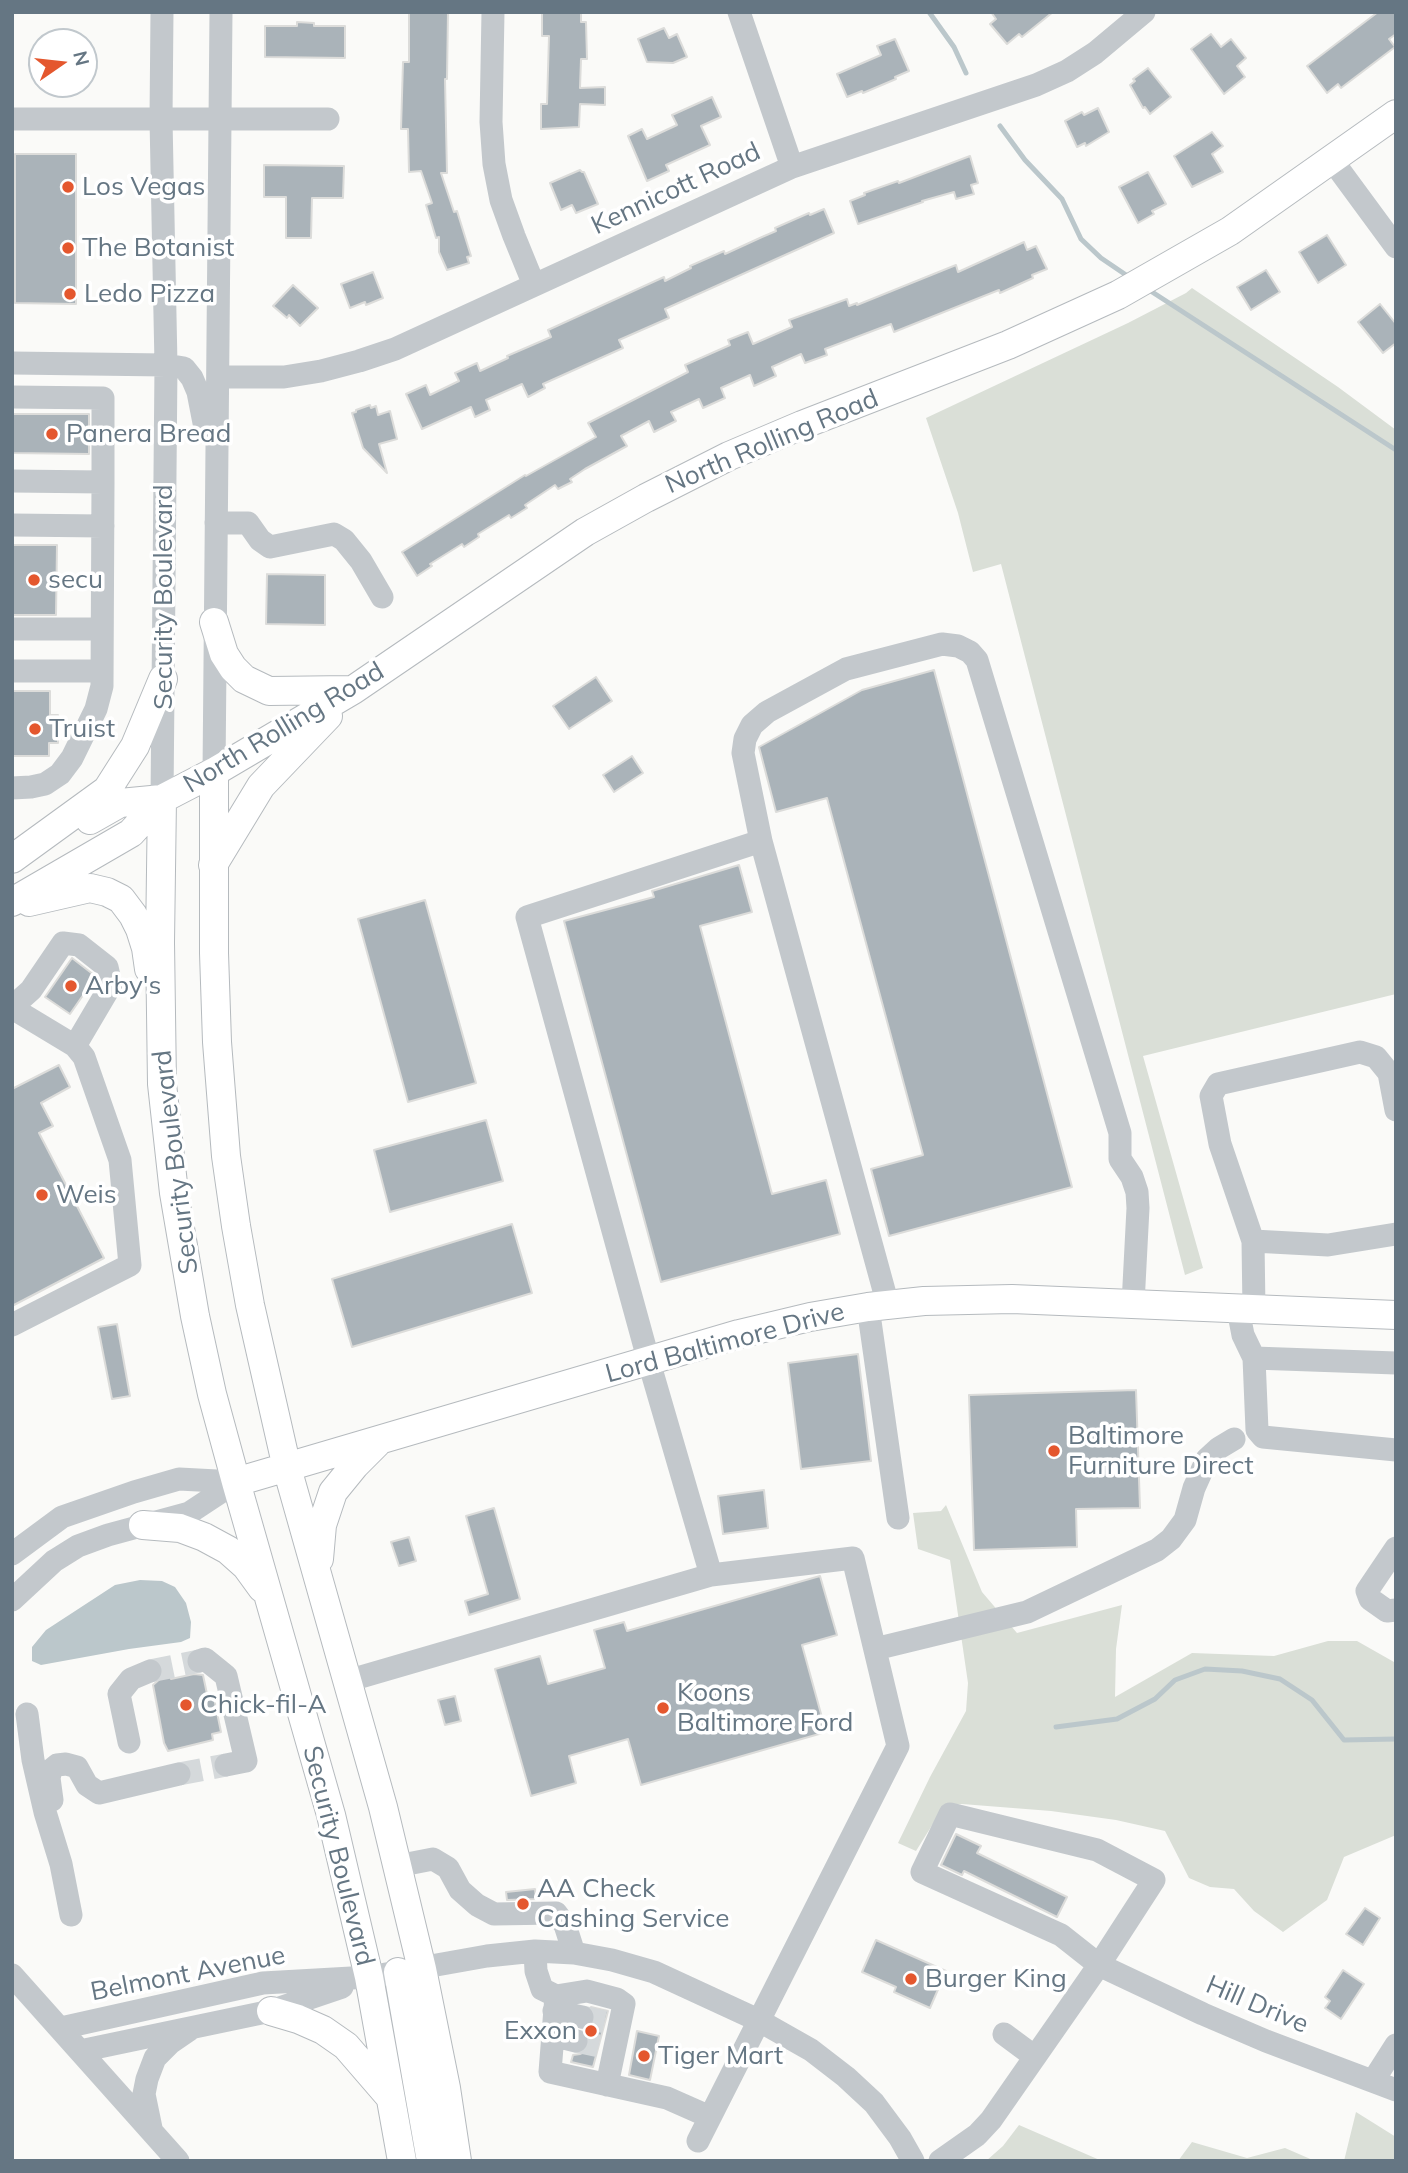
<!DOCTYPE html>
<html>
<head>
<meta charset="utf-8">
<style>
  body { margin:0 }
  #map { position:relative; width:1408px; height:2173px; overflow:hidden; background:#fafaf8; font-family:Mulish,sans-serif }
  canvas { display:block }
  .frame { position:absolute; inset:0; border:14px solid #657683; pointer-events:none }
  .north { position:absolute; left:28px; top:28px; width:70px; height:70px; box-sizing:border-box; background:#fff; border:2px solid #c1c8cd; border-radius:50%; rotate:76deg; font-size:19px; font-weight:700; line-height:28px; text-align:center; color:#657683 }
  .north::after { content:''; display:block; margin:auto; width:24px; height:32px; background:#e4572e; clip-path:polygon(50% 0,100% 100%,50% 72%,0 100%) }
</style>
</head>
<body>
<div id="map">
<canvas width="1408" height="2173"></canvas>
<div class="frame"></div>
<div class="north">N</div>
</div>
<script>
const ctx = document.querySelector('canvas').getContext('2d');
ctx.lineJoin = 'round';
function fillPath(path, color) {
  ctx.fillStyle = color;
  ctx.fill(path, 'evenodd');
}
function shape(rows) {
  const path = new Path2D();
  for (const r of rows) {
    path.moveTo(r[0], r[1]);
    for (let i = 2; i < r.length; i += 2) path.lineTo(r[i], r[i + 1]);
  }
  return path;
}
function strokePath(path, color, width, dash) {
  ctx.strokeStyle = color;
  ctx.lineWidth = width;
  ctx.lineCap = dash ? 'butt' : 'round';
  ctx.setLineDash(dash || []);
  ctx.stroke(path);
}
function write(font, color, halo, rows, align = 'center') {
  ctx.font = font + ' Mulish,sans-serif';
  ctx.lineWidth = 7;
  ctx.setLineDash([]);
  ctx.textBaseline = 'middle';
  ctx.strokeStyle = halo;
  ctx.fillStyle = color;
  for (const [text, x, y, turn = 0] of rows) {
    ctx.save();
    ctx.translate(x, y);
    ctx.rotate((+turn || 0) * Math.PI / 180);
    ctx.textAlign = isNaN(turn) ? turn : align;
    if (halo) ctx.strokeText(text, 0, 0);
    ctx.fillText(text, 0, 0);
    ctx.restore();
  }
}
const green = shape([
  [1192,288,1338,387,1396,430,1396,994,1143,1056,1203,1268,1185,1275,1001,564,973,572,958,513,926,418,1128,323,1186,293],
  [946,1505,982,1592,1017,1633,1122,1605,1116,1649,1115,1697,1192,1653,1274,1656,1328,1641,1357,1641,1394,1662,1396,1661,1396,1835,1344,1857,1327,1900,1283,1932,1254,1911,1234,1889,1210,1887,1189,1878,1165,1831,1116,1820,1051,1811,962,1804,944,1806,916,1851,898,1843,930,1777,966,1711,968,1683,950,1560,918,1549,913,1513,941,1511],
  [1356,2112,1396,2137,1396,2161,1344,2161],
  [1019,2125,1102,2161,986,2161,1003,2146],
  [1192,2142,1247,2158,1285,2148,1315,2161,1178,2161]
]);
const water = shape([
  [140,1580,162,1581,175,1587,186,1603,191,1622,190,1638,181,1642,129,1649,41,1665,32,1661,32,1647,46,1630,115,1585]
]);
const stream = shape([
  [929,12,954,47,966,73],
  [1000,126,1025,160,1062,199,1081,239,1101,258,1129,277],
  [1146,288,1396,450],
  [1056,1727,1117,1719,1155,1699,1175,1680,1205,1669,1242,1671,1280,1679,1312,1700,1344,1740,1396,1739]
]);
const building = shape([
  [409,12,448,12,447,79,445,79,447,173,441,173,454,212,457,211,471,256,467,257,469,263,447,270,439,252,439,237,436,238,426,205,432,203,421,171,409,172,408,129,401,129,403,62,409,62,409,12],
  [542,12,581,12,581,22,586,22,587,59,581,59,580,88,605,87,605,105,580,104,579,127,541,129,541,104,547,104,549,36,542,36,542,12],
  [991,12,1053,12,1022,37,1019,34,1007,44,990,24,996,19,991,12],
  [1378,12,1396,12,1396,34,1389,39,1395,47,1341,88,1338,84,1327,93,1307,66,1378,12],
  [297,22,314,23,314,26,345,26,345,58,265,57,265,26,297,26,297,22],
  [664,28,669,38,677,34,687,57,673,63,647,62,638,39,664,28],
  [1211,34,1221,47,1231,39,1246,58,1237,66,1245,77,1224,94,1191,49,1211,34],
  [895,39,909,71,895,77,896,79,863,93,862,91,847,97,837,74,881,55,877,46,895,39],
  [1148,68,1171,97,1150,114,1145,107,1143,108,1130,85,1135,81,1133,79,1148,68],
  [712,97,721,117,701,126,710,145,666,165,669,171,647,181,628,136,642,129,647,139,677,125,672,115,712,97],
  [1098,108,1109,132,1086,146,1085,143,1077,147,1065,121,1082,112,1084,115,1098,108],
  [1212,132,1223,146,1212,154,1223,172,1192,187,1174,156,1212,132],
  [15,154,76,154,76,304,15,303,15,154],
  [970,156,978,183,971,185,974,194,956,199,954,192,922,201,923,202,858,224,850,201,865,195,864,193,898,181,899,183,970,156],
  [264,165,344,166,343,198,312,198,311,238,286,238,286,197,264,197,264,165],
  [580,170,582,172,584,172,598,204,576,213,572,205,561,210,550,183,580,170],
  [1148,172,1166,204,1152,211,1154,214,1138,223,1119,187,1148,172],
  [824,209,834,233,665,309,669,318,619,340,623,348,543,384,545,388,528,397,522,384,486,400,490,410,475,417,471,407,422,429,406,394,426,385,430,395,459,381,455,373,477,363,480,371,508,358,507,356,551,337,548,330,664,277,665,281,691,268,690,266,724,251,725,254,762,237,776,231,775,228,809,213,810,215,824,209],
  [1327,235,1346,265,1318,283,1299,252,1327,235],
  [1024,242,1027,250,1036,246,1047,269,1032,275,1033,278,1000,293,999,290,894,332,891,324,825,349,827,355,805,363,801,354,772,367,776,376,754,386,750,375,721,388,725,398,703,408,699,399,671,412,676,421,654,432,649,421,621,436,627,446,585,469,570,479,572,482,558,489,555,485,525,505,527,508,511,518,509,515,478,534,479,537,464,547,462,544,430,564,432,566,417,576,402,552,525,475,526,476,596,437,588,423,688,372,685,365,730,345,728,340,748,332,753,344,792,327,789,320,847,299,849,306,857,303,857,305,956,265,958,272,1024,242],
  [1266,270,1280,292,1251,310,1237,287,1266,270],
  [373,272,383,298,366,305,365,302,350,308,341,284,373,272],
  [293,285,318,308,300,326,289,315,287,318,273,306,293,285],
  [1380,304,1396,324,1396,343,1383,353,1358,322,1380,304],
  [370,405,371,408,376,406,378,415,390,411,397,439,379,444,387,473,363,448,352,413,356,412,356,410,370,405],
  [12,414,89,414,89,454,12,453,12,414],
  [12,545,57,545,56,615,12,615,12,545],
  [267,574,325,575,325,625,266,624,267,574],
  [934,670,1072,1187,889,1236,871,1169,923,1155,827,798,776,812,759,747,862,690,934,670],
  [596,677,612,701,569,729,553,706,596,677],
  [12,691,50,691,50,715,58,715,58,743,49,743,49,756,12,756,12,691],
  [632,756,643,773,614,792,603,775,632,756],
  [739,865,752,912,700,926,772,1194,826,1180,840,1234,661,1282,564,921,654,897,652,891,739,865],
  [425,900,476,1083,408,1102,358,919,425,900],
  [72,958,94,975,95,978,70,1014,45,997,72,958],
  [59,1065,70,1087,41,1103,53,1126,39,1133,104,1258,12,1306,12,1089,59,1065],
  [486,1120,503,1181,390,1212,374,1150,486,1120],
  [512,1224,532,1293,352,1347,332,1279,512,1224],
  [117,1324,130,1396,112,1399,98,1327,117,1324],
  [858,1354,871,1461,801,1469,788,1363,858,1354],
  [1136,1390,1140,1508,1076,1509,1077,1547,974,1550,969,1395,1136,1390],
  [764,1490,768,1528,723,1534,718,1496,764,1490],
  [494,1508,520,1599,469,1615,465,1601,488,1594,466,1516,494,1508],
  [409,1537,416,1561,399,1566,391,1542,409,1537],
  [820,1576,837,1635,802,1645,826,1732,641,1785,628,1739,569,1756,576,1783,531,1796,495,1669,540,1656,548,1684,605,1668,594,1630,624,1622,627,1631,820,1576],
  [194,1674,203,1675,207,1694,213,1693,221,1732,212,1734,213,1740,168,1751,164,1743,153,1685,162,1677,170,1675,171,1679,194,1674],
  [455,1696,461,1721,445,1725,438,1700,455,1696],
  [956,1834,981,1846,977,1853,1067,1897,1057,1917,964,1871,962,1875,941,1865,956,1834],
  [535,1889,536,1899,507,1900,506,1892,535,1889],
  [1365,1908,1380,1918,1363,1945,1346,1934,1365,1908],
  [876,1940,946,1971,930,2008,894,1992,896,1987,862,1972,876,1940],
  [1343,1970,1364,1984,1341,2019,1325,2008,1330,2001,1325,1997,1343,1970],
  [591,2007,608,2011,593,2067,571,2062,573,2055,580,2054,586,2051,589,2045,589,2037,585,2030,592,2027,596,2019,595,2012,591,2007],
  [637,2031,659,2036,650,2080,629,2075,637,2031]
]);
const minorTunnel = shape([
  [150,1671,199,1661],
  [179,1774,226,1765],
  [582,2017,605,2022],
  [576,2041,599,2046]
]);
const minor = shape([
  [162,12,161,119,166,365,162,799],
  [493,12,491,122,494,164,501,200,514,236,534,285],
  [739,12,792,167],
  [12,119,328,119],
  [1332,160,1396,247],
  [12,363,166,365,184,368,192,378,198,392,206,433],
  [218,377,284,377,321,371,359,361,395,349,792,167,1036,85,1067,71,1095,53,1144,12],
  [12,397,103,398,103,482],
  [12,481,103,482,102,686,96,709,72,758,60,774,45,784,31,787,12,788],
  [216,523,248,523,260,540,270,547,334,534,344,540,361,561,382,597],
  [12,525,103,526],
  [12,629,102,629],
  [12,671,102,671],
  [214,772,221,12],
  [12,1007,31,990,63,943,79,945,107,967,111,985,75,1046],
  [12,1008,75,1046,84,1057,120,1160,130,1265,12,1325],
  [1253,1241,1328,1245,1396,1234],
  [888,1305,761,841,743,753,745,739,752,725,767,712,846,669,942,644,958,646,970,652,977,660,1120,1133,1120,1159,1132,1177,1137,1192,1138,1208,1133,1304],
  [868,1307,898,1518],
  [1238,1309,1243,1335,1254,1358,1257,1430,1263,1437,1396,1450],
  [1254,1310,1253,1241,1220,1144,1211,1096,1218,1084,1360,1052,1376,1057,1389,1073,1396,1110],
  [1254,1358,1396,1363],
  [1396,1548,1367,1591,1370,1599,1387,1611,1396,1610],
  [12,1554,62,1517,134,1492,179,1479,236,1482],
  [12,1600,54,1561,78,1546,108,1535,189,1513,236,1482],
  [875,1649,1027,1612,1157,1550,1171,1539,1185,1520,1194,1488,1207,1459,1219,1448,1234,1439],
  [199,1661,205,1659,226,1676,246,1761,226,1765],
  [347,1681,711,1575,649,1362,527,917,761,841],
  [27,1714,33,1760,45,1812,61,1864,71,1915],
  [129,1742,119,1694,131,1679,150,1671],
  [52,1800,49,1778,51,1770,57,1765,66,1764,77,1767,87,1785,99,1793,179,1774],
  [397,1866,433,1859,448,1868,460,1890,477,1905,494,1914,556,1913,565,1925,574,1953],
  [535,1951,536,1971,542,1989,556,1996,550,2072,667,2098,710,2117],
  [12,1975,178,2161],
  [556,1996,587,1991,617,1999,624,2004,607,2085],
  [554,2011,582,2017],
  [61,2028,263,1983,369,1977,487,1956,535,1951,574,1953,612,1960,654,1972,758,2020,811,2050,846,2077,874,2103,900,2138,913,2161],
  [1004,2034,1035,2057],
  [552,2035,576,2041],
  [80,2051,271,2011,342,1987],
  [1373,2081,1396,2045],
  [151,2128,144,2094,147,2079,155,2058,170,2043,189,2030],
  [698,2141,898,1746,853,1558,711,1575],
  [940,2161,977,2135,991,2120,1099,1965,1154,1880,1097,1850,950,1814,922,1872,1061,1935,1099,1965,1203,2014,1266,2041,1396,2090]
]);
const major = shape([
  [214,622,224,654,233,668,244,679,269,691,350,690],
  [214,772,214,953,217,1042,226,1156,236,1226,250,1305,287,1468,383,1807,422,1969,446,2088,457,2161],
  [162,799,160,942,162,1084,174,1193,195,1316,212,1394,236,1482,331,1815,369,1977,402,2161],
  [90,820,120,803,162,799],
  [12,859,107,790,135,746,163,679],
  [213,865,261,786,328,716],
  [12,902,131,833,162,799,214,772,353,690,585,532,646,498,729,456,802,425,1008,345,1118,295,1230,231,1396,114],
  [29,902,90,888,107,892,121,899,133,915,140,929,146,948,149,969],
  [236,1482,739,1334,810,1317,868,1307,924,1301,1012,1299,1396,1315],
  [143,1525,180,1528,204,1537,228,1550,246,1566,262,1588],
  [319,1559,322,1525,333,1492,355,1465,377,1443],
  [398,1972,431,2161],
  [271,2011,298,2019,323,2030,346,2046,390,2097]
]);
const markers = [
  [68,187,7,"#e4572e"],
  [68,248,7,"#e4572e"],
  [70,294,7,"#e4572e"],
  [52,434,7,"#e4572e"],
  [34,580,7,"#e4572e"],
  [35,729,7,"#e4572e"],
  [71,986,7,"#e4572e"],
  [42,1195,7,"#e4572e"],
  [1054,1451,7,"#e4572e"],
  [186,1705,7,"#e4572e"],
  [663,1708,7,"#e4572e"],
  [523,1904,7,"#e4572e"],
  [911,1979,7,"#e4572e"],
  [591,2031,7,"#e4572e"],
  [644,2056,7,"#e4572e"]
];
const poiNames = [
  ["Los Vegas",82,187],
  ["The Botanist",82,248],
  ["Ledo Pizza",84,294],
  ["Panera Bread",66,434],
  ["secu",48,580],
  ["Truist",49,729],
  ["Arby's",85,986],
  ["Weis",56,1195],
  ["Baltimore",1068,1436],
  ["Furniture Direct",1068,1466],
  ["Koons",677,1693],
  ["Baltimore Ford",677,1723],
  ["Chick-fil-A",200,1705],
  ["AA Check",537,1889],
  ["Cashing Service",537,1919],
  ["Burger King",925,1979],
  ["Exxon",577,2031,"right"],
  ["Tiger Mart",658,2056]
];
const streetNames = [
  ["Kennicott Road",676,189,-25],
  ["North Rolling Road",772,442,-23],
  ["Security Boulevard",164,597,-90],
  ["North Rolling Road",284,728,-31],
  ["Security Boulevard",176,1162,-97],
  ["Lord Baltimore Drive",725,1343,-15],
  ["Security Boulevard",338,1856,76],
  ["Belmont Avenue",188,1974,-11],
  ["Hill Drive",1257,2005,23]
];
fillPath(green, '#dadfd7');
fillPath(water, '#bbc7cb');
strokePath(stream, '#bbc7cb', 5);
fillPath(building, '#aab3b9');
strokePath(building, '#dcdcda', 2);
strokePath(minorTunnel, '#d5d9db', 23, [23, 11]);
strokePath(major, '#b5babe', 30);
strokePath(minor, '#c3c8cc', 23);
strokePath(major, '#fff', 28);
for (const [x, y, r, color] of markers) {
  const dot = new Path2D();
  dot.arc(x, y, r, 0, 2 * Math.PI);
  ctx.fillStyle = color;
  ctx.fill(dot);
  strokePath(dot, '#fff', 2.5);
}
write('26px', '#657683', '#fff', poiNames, 'left');
write('26px', '#657683', '#fff', streetNames);
</script>
</body>
</html>
